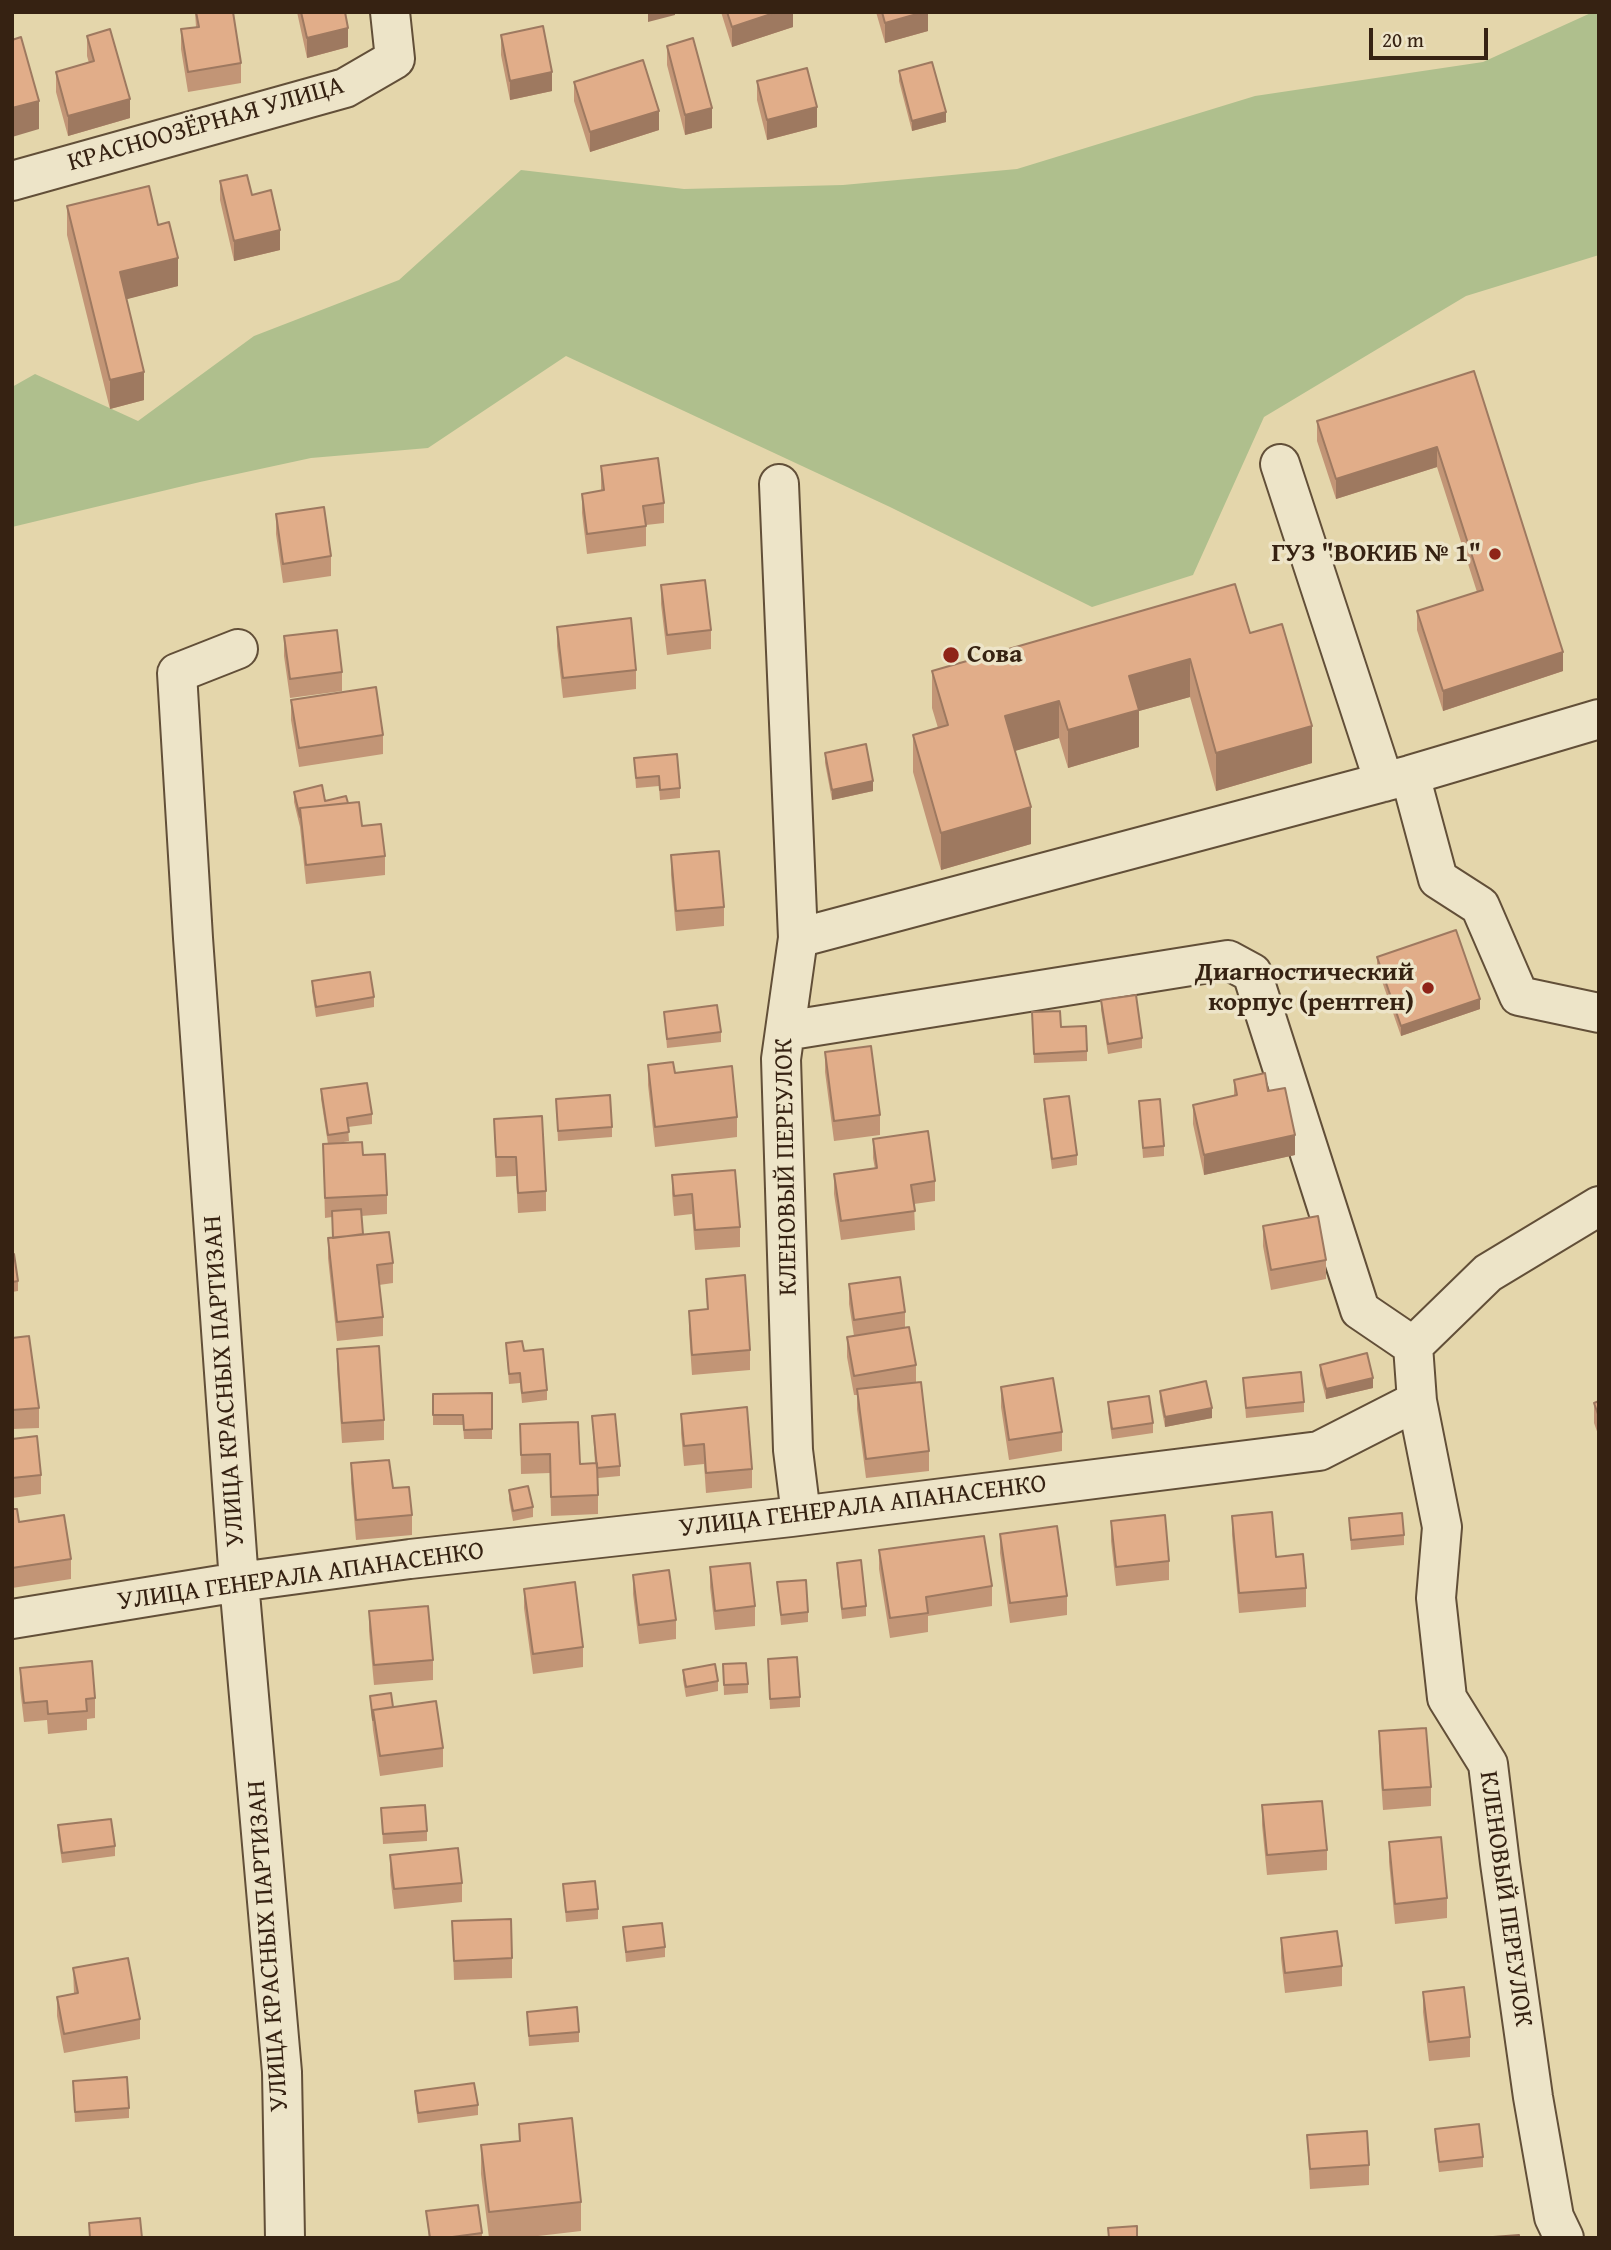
<!DOCTYPE html>
<html>
<head>
<meta charset="utf-8">
<style>
  body { margin:0 }
  #map { position:relative; width:1611px; height:2250px; overflow:hidden; background:#e4d6ab; font-family:"Gentium Book Plus",serif }
  canvas { display:block }
  .frame { position:absolute; inset:0; border:14px solid #362212; pointer-events:none }
  .scale { position:absolute; left:1369px; top:28px; width:119px; height:32px; box-sizing:border-box; border:4px solid #362212; border-top:0; padding-left:9px; font-size:21px; line-height:24px; white-space:nowrap; color:#362212; -webkit-text-stroke:5px #ede4c8; paint-order:stroke }
</style>
</head>
<body>
<div id="map">
<canvas width="1611" height="2250"></canvas>
<div class="frame"></div>
<div class="scale">20 m</div>
</div>
<script>
const ctx = document.querySelector('canvas').getContext('2d');
ctx.lineJoin = 'round';
function fillPath(path, color) {
  ctx.fillStyle = color;
  ctx.fill(path, 'evenodd');
}
function shape(rows) {
  const path = new Path2D();
  for (const r of rows) {
    path.moveTo(r[0], r[1]);
    for (let i = 2; i < r.length; i += 2) path.lineTo(r[i], r[i + 1]);
  }
  return path;
}
function strokePath(path, color, width, dash) {
  ctx.strokeStyle = color;
  ctx.lineWidth = width;
  ctx.lineCap = dash ? 'butt' : 'round';
  ctx.setLineDash(dash || []);
  ctx.stroke(path);
}
function write(font, color, halo, rows, align = 'center') {
  ctx.font = font + ' "Gentium Book Plus",serif';
  ctx.lineWidth = 7;
  ctx.setLineDash([]);
  ctx.textBaseline = 'middle';
  ctx.strokeStyle = halo;
  ctx.fillStyle = color;
  for (const [text, x, y, turn = 0] of rows) {
    ctx.save();
    ctx.translate(x, y);
    ctx.rotate((+turn || 0) * Math.PI / 180);
    ctx.textAlign = isNaN(turn) ? turn : align;
    if (halo) ctx.strokeText(text, 0, 0);
    ctx.fillText(text, 0, 0);
    ctx.restore();
  }
}
const green = shape([
  [1593,12,1599,12,1599,255,1466,296,1264,417,1193,575,1092,607,890,507,566,356,428,448,311,458,200,482,12,527,12,387,35,374,138,421,254,336,399,280,521,170,684,189,843,185,1017,169,1255,96,1483,62]
]);
const minor = shape([
  [12,181,345,88,395,59,390,12],
  [1280,464,1384,782],
  [779,484,798,938,781,1059,793,1450,801,1515],
  [238,649,177,673,193,938,239,1582,282,2072,285,2238],
  [1410,775,1438,879,1480,906,1519,996,1599,1013],
  [798,938,1410,775,1599,719],
  [785,1031,1228,960,1252,973,1360,1310,1413,1346],
  [1417,1401,1442,1527,1436,1598,1447,1698,1488,1764,1500,1863,1533,2097,1554,2217,1564,2238],
  [12,1619,239,1582,410,1559,791,1517,1319,1451,1417,1401,1413,1346,1488,1273,1599,1206]
]);
const wall = shape([
  [195,12,233,12,241,63,241,83,188,92,181,49,181,29,196,27],
  [297,12,345,12,348,47,307,58],
  [721,12,793,12,793,27,732,47],
  [876,12,928,12,928,31,885,43],
  [501,35,552,91,510,100,501,55],
  [87,36,130,118,68,136,56,92,56,72,89,63,87,56],
  [667,46,712,128,685,135,667,65],
  [899,71,946,122,912,131,899,81],
  [757,81,817,127,767,140,757,100],
  [574,82,659,130,590,152,574,101],
  [220,181,252,195,280,250,234,261,220,200],
  [67,206,158,225,178,286,126,299,144,400,110,409,67,235],
  [1474,371,1563,671,1443,711,1417,630,1417,611,1477,592,1437,467,1336,499,1317,441,1317,421],
  [601,466,664,503,664,523,646,525,646,546,587,554,582,513,582,494,601,491],
  [276,514,331,556,331,576,283,583,276,534],
  [661,585,711,630,711,649,667,655,661,604],
  [557,627,636,670,636,689,563,698,557,646],
  [1250,633,1312,763,1216,791,1190,697,1139,711,1139,747,1068,768,1059,738,1014,751,1031,844,941,870,913,772,913,735,938,728,932,708,932,671],
  [284,636,342,672,342,691,290,698,284,656],
  [291,700,383,735,383,754,299,767,291,720],
  [825,753,873,791,832,800,825,763],
  [634,758,680,788,680,798,660,800,659,786,636,788],
  [294,792,325,801,348,803,362,826,385,856,385,875,306,884,300,827,294,802],
  [671,855,724,907,724,926,676,931,671,875],
  [1377,957,1480,1009,1401,1036,1377,967],
  [312,981,374,997,374,1007,316,1017,312,991],
  [1101,1000,1142,1038,1142,1048,1108,1054,1101,1010],
  [664,1012,721,1032,721,1042,667,1048],
  [1032,1012,1061,1027,1087,1051,1087,1061,1034,1063],
  [825,1052,880,1115,880,1135,834,1141,825,1072],
  [648,1065,675,1073,737,1117,737,1137,655,1147,648,1085],
  [1234,1080,1295,1155,1204,1175,1193,1124,1193,1105,1234,1096],
  [321,1089,372,1114,372,1124,348,1127,349,1141,333,1144,363,1155,387,1195,387,1214,361,1216,363,1234,393,1263,393,1283,379,1285,383,1317,383,1336,337,1341,328,1258,328,1238,333,1238,332,1217,325,1218,323,1144,328,1144,321,1099],
  [556,1099,612,1127,612,1137,558,1141],
  [1044,1099,1077,1155,1077,1165,1052,1169,1044,1109],
  [1139,1101,1164,1146,1164,1156,1143,1158],
  [494,1119,546,1191,546,1211,518,1213,516,1176,496,1177],
  [873,1139,935,1181,935,1201,914,1204,915,1230,841,1240,834,1194,834,1174,875,1169,873,1158],
  [672,1175,740,1227,740,1247,695,1250,692,1214,674,1216,672,1194],
  [1263,1226,1326,1260,1326,1279,1271,1290,1263,1246],
  [12,1255,18,1281,18,1291,12,1292],
  [706,1279,750,1350,750,1370,692,1375,689,1331,689,1311,707,1310],
  [849,1284,905,1312,905,1327,916,1365,916,1382,929,1451,929,1471,866,1478,857,1409,857,1395,854,1395,847,1357,847,1337,854,1336,849,1304],
  [12,1338,39,1408,39,1428,12,1429],
  [506,1343,524,1351,547,1390,547,1400,522,1403,520,1383,509,1384],
  [337,1349,384,1420,384,1440,342,1443,337,1369],
  [1320,1365,1373,1388,1326,1399,1320,1375],
  [1243,1378,1304,1402,1304,1412,1246,1418],
  [1001,1387,1062,1432,1062,1451,1009,1460,1001,1407],
  [1160,1391,1212,1418,1165,1427,1160,1401],
  [492,1393,492,1439,464,1439,463,1425,433,1425,433,1394],
  [1599,1401,1599,1437,1594,1423,1594,1403],
  [1108,1402,1153,1423,1153,1433,1112,1439,1108,1412],
  [681,1414,752,1469,752,1488,706,1493,704,1464,684,1466,681,1434],
  [592,1416,620,1466,620,1476,598,1478,598,1514,551,1516,550,1473,521,1474,520,1424,580,1464,595,1463],
  [12,1439,41,1475,41,1494,12,1498],
  [351,1463,393,1488,412,1515,412,1535,356,1540,351,1483],
  [509,1490,533,1507,533,1517,513,1521,509,1500],
  [12,1509,19,1522,71,1559,71,1579,12,1588],
  [1232,1516,1276,1557,1306,1588,1306,1607,1239,1613,1232,1535],
  [1349,1518,1404,1535,1404,1545,1351,1550],
  [1111,1521,1169,1561,1169,1580,1116,1586,1111,1541],
  [1000,1534,1067,1596,1067,1615,1010,1623,1000,1553],
  [879,1550,992,1586,992,1606,928,1616,928,1632,890,1638,879,1569],
  [837,1563,866,1606,866,1616,842,1619,837,1572],
  [710,1567,755,1606,755,1626,715,1630,710,1587],
  [633,1575,676,1620,676,1639,639,1644,633,1594],
  [777,1582,808,1612,808,1622,781,1625],
  [524,1589,583,1647,583,1667,533,1674,524,1608],
  [369,1611,433,1660,433,1680,374,1685,369,1631],
  [768,1659,800,1697,800,1707,770,1709],
  [723,1664,748,1684,748,1693,724,1695],
  [20,1668,95,1698,95,1718,87,1719,87,1730,48,1734,47,1720,24,1722,20,1688],
  [683,1670,718,1681,718,1691,686,1697,683,1680],
  [370,1696,393,1707,443,1748,443,1767,380,1776,373,1730],
  [1379,1731,1431,1787,1431,1806,1383,1810,1379,1751],
  [1262,1805,1327,1850,1327,1870,1267,1875,1262,1825],
  [381,1808,427,1831,427,1841,383,1844],
  [58,1825,115,1846,115,1856,62,1863,58,1835],
  [1389,1842,1447,1898,1447,1918,1395,1924,1389,1862],
  [390,1855,462,1883,462,1902,394,1909,390,1875],
  [563,1884,598,1909,598,1919,566,1922],
  [452,1921,512,1958,512,1978,454,1980],
  [623,1927,665,1947,665,1957,626,1962],
  [1281,1938,1342,1966,1342,1986,1285,1993,1281,1958],
  [73,1968,140,2019,140,2039,64,2053,57,2016,57,1997,74,1994],
  [1423,1992,1470,2037,1470,2057,1429,2061,1423,2012],
  [527,2012,579,2032,579,2042,529,2046],
  [73,2081,129,2108,129,2118,75,2122],
  [415,2091,478,2105,478,2115,418,2123,415,2101],
  [519,2124,581,2202,581,2231,521,2238,489,2238,481,2174,481,2145,519,2141],
  [1435,2129,1483,2157,1483,2167,1439,2172,1435,2139],
  [1307,2135,1369,2165,1369,2185,1310,2189],
  [426,2211,482,2233,482,2238,429,2238]
]);
const shadedWall = shape([
  [648,12,675,12,675,15,648,22],
  [777,12,793,12,793,27,732,47,732,27],
  [924,12,928,12,928,31,885,43,885,23],
  [348,28,348,47,307,58,307,38],
  [552,72,552,91,510,100,510,81],
  [130,99,130,118,68,136,68,116],
  [39,101,39,129,12,137,12,108],
  [817,107,817,127,767,140,767,120],
  [712,108,712,128,685,135,685,115],
  [659,111,659,130,590,152,590,132],
  [946,112,946,122,912,131,912,121],
  [280,230,280,250,234,261,234,241],
  [178,258,178,286,120,301,120,272],
  [144,372,144,400,110,409,110,380],
  [1437,447,1437,467,1336,499,1336,479],
  [1563,652,1563,671,1443,711,1443,691],
  [1190,659,1190,697,1139,711,1139,747,1068,768,1068,730,1129,676],
  [1059,701,1059,738,1005,754,1005,716],
  [1312,726,1312,763,1216,791,1216,753],
  [873,781,873,791,832,800,832,790],
  [1031,807,1031,844,941,870,941,833],
  [1480,999,1480,1009,1401,1036,1401,1026],
  [1295,1135,1295,1155,1204,1175,1204,1155],
  [1373,1378,1373,1388,1326,1399,1326,1389],
  [1212,1408,1212,1418,1165,1427,1165,1417]
]);
const building = shape([
  [196,12,233,12,241,63,188,72,181,29,199,27,196,12],
  [301,12,345,12,348,28,307,38,301,12],
  [727,12,777,12,732,27,727,12],
  [882,12,924,12,885,23,882,12],
  [543,26,552,72,510,81,501,35,543,26],
  [110,29,130,99,68,116,56,72,94,61,87,36,110,29],
  [21,37,39,101,12,108,12,40,21,37],
  [693,38,712,108,685,115,667,46,693,38],
  [643,60,659,111,590,132,574,82,643,60],
  [932,62,946,112,912,121,899,71,932,62],
  [807,68,817,107,767,120,757,81,807,68],
  [247,175,252,195,271,190,280,230,234,241,220,181,247,175],
  [149,186,158,225,169,222,178,258,120,272,144,372,110,380,67,206,149,186],
  [1474,371,1563,652,1443,691,1417,611,1483,590,1437,447,1336,479,1317,421,1474,371],
  [658,458,664,503,643,506,646,526,587,534,582,494,604,490,601,466,658,458],
  [324,507,331,556,283,564,276,514,324,507],
  [705,580,711,630,667,635,661,585,705,580],
  [1235,584,1250,633,1282,624,1312,726,1216,753,1190,659,1129,676,1139,710,1068,730,1059,701,1005,716,1031,807,941,833,913,735,948,725,932,671,1235,584],
  [631,618,636,670,563,678,557,627,631,618],
  [337,630,342,672,290,679,284,636,337,630],
  [376,687,383,735,299,748,291,700,376,687],
  [866,744,873,781,832,790,825,753,866,744],
  [677,754,680,788,660,790,659,776,636,778,634,758,677,754],
  [322,785,325,801,346,796,348,803,300,808,300,817,294,792,322,785],
  [359,802,362,826,381,824,385,856,306,865,300,808,359,802],
  [719,851,724,907,676,911,671,855,719,851],
  [1456,930,1480,999,1401,1026,1377,957,1456,930],
  [370,972,374,997,316,1007,312,981,370,972],
  [1136,995,1142,1038,1108,1044,1101,1000,1136,995],
  [717,1005,721,1032,667,1039,664,1012,717,1005],
  [1060,1011,1061,1027,1086,1026,1087,1051,1034,1054,1032,1012,1060,1011],
  [871,1046,880,1115,834,1121,825,1052,871,1046],
  [673,1062,675,1073,732,1066,737,1117,655,1127,648,1065,673,1062],
  [1265,1073,1268,1091,1285,1088,1295,1135,1204,1155,1193,1105,1237,1095,1234,1080,1265,1073],
  [367,1083,372,1114,347,1118,349,1132,328,1135,321,1089,367,1083],
  [610,1095,612,1127,558,1131,556,1099,610,1095],
  [1069,1096,1077,1155,1052,1159,1044,1099,1069,1096],
  [1160,1099,1164,1146,1143,1148,1139,1101,1160,1099],
  [542,1116,546,1191,518,1193,516,1157,496,1157,494,1119,542,1116],
  [928,1131,935,1181,911,1185,915,1211,841,1221,834,1174,877,1168,873,1139,928,1131],
  [362,1142,363,1155,385,1154,387,1195,325,1198,323,1144,362,1142],
  [735,1170,740,1227,695,1230,692,1194,674,1196,672,1175,735,1170],
  [361,1209,363,1234,333,1238,332,1211,361,1209],
  [1318,1216,1326,1260,1271,1270,1263,1226,1318,1216],
  [389,1232,393,1263,377,1265,383,1317,337,1322,328,1238,389,1232],
  [14,1254,18,1281,12,1282,12,1255,14,1254],
  [745,1275,750,1350,692,1355,689,1311,708,1309,706,1279,745,1275],
  [900,1277,905,1312,854,1320,849,1284,900,1277],
  [909,1327,916,1365,854,1376,847,1337,909,1327],
  [29,1336,39,1408,12,1410,12,1338,29,1336],
  [522,1341,524,1351,543,1349,547,1390,522,1393,520,1373,509,1374,506,1343,522,1341],
  [379,1346,384,1420,342,1423,337,1349,379,1346],
  [1367,1353,1373,1378,1326,1389,1320,1365,1367,1353],
  [1301,1372,1304,1402,1246,1408,1243,1378,1301,1372],
  [1053,1378,1062,1432,1009,1440,1001,1387,1053,1378],
  [1206,1381,1212,1408,1165,1417,1160,1391,1206,1381],
  [921,1382,929,1451,866,1459,857,1389,921,1382],
  [492,1393,492,1429,464,1430,463,1415,433,1415,433,1394,492,1393],
  [1149,1396,1153,1423,1112,1429,1108,1402,1149,1396],
  [1599,1401,1599,1417,1594,1403,1599,1401],
  [747,1407,752,1469,706,1473,704,1444,684,1446,681,1414,747,1407],
  [615,1414,620,1466,597,1468,592,1416,615,1414],
  [578,1422,580,1464,597,1463,598,1495,551,1497,550,1454,521,1455,520,1424,578,1422],
  [37,1436,41,1475,12,1478,12,1439,37,1436],
  [389,1460,393,1488,409,1487,412,1515,356,1520,351,1463,389,1460],
  [528,1486,533,1507,513,1511,509,1490,528,1486],
  [12,1509,17,1509,19,1522,64,1515,71,1559,12,1568,12,1509],
  [1272,1512,1276,1557,1303,1554,1306,1588,1239,1593,1232,1516,1272,1512],
  [1402,1513,1404,1535,1351,1540,1349,1518,1402,1513],
  [1165,1515,1169,1561,1116,1567,1111,1521,1165,1515],
  [1057,1526,1067,1596,1010,1603,1000,1534,1057,1526],
  [984,1536,992,1586,926,1597,928,1613,890,1618,879,1550,984,1536],
  [861,1560,866,1606,842,1609,837,1563,861,1560],
  [750,1563,755,1606,715,1611,710,1567,750,1563],
  [669,1570,676,1620,639,1625,633,1575,669,1570],
  [806,1580,808,1612,781,1615,777,1582,806,1580],
  [575,1582,583,1647,533,1654,524,1589,575,1582],
  [428,1606,433,1660,374,1665,369,1611,428,1606],
  [797,1657,800,1697,770,1699,768,1659,797,1657],
  [92,1661,95,1698,86,1699,87,1711,48,1714,47,1701,24,1703,20,1668,92,1661],
  [746,1663,748,1684,724,1685,723,1664,746,1663],
  [715,1664,718,1681,686,1687,683,1670,715,1664],
  [391,1693,393,1707,373,1710,373,1720,370,1696,391,1693],
  [436,1701,443,1748,380,1756,373,1710,436,1701],
  [1426,1728,1431,1787,1383,1790,1379,1731,1426,1728],
  [1322,1801,1327,1850,1267,1855,1262,1805,1322,1801],
  [425,1805,427,1831,383,1834,381,1808,425,1805],
  [111,1819,115,1846,62,1853,58,1825,111,1819],
  [1441,1837,1447,1898,1395,1904,1389,1842,1441,1837],
  [458,1848,462,1883,394,1889,390,1855,458,1848],
  [595,1881,598,1909,566,1912,563,1884,595,1881],
  [511,1919,512,1958,454,1961,452,1921,511,1919],
  [662,1923,665,1947,626,1952,623,1927,662,1923],
  [1337,1931,1342,1966,1285,1973,1281,1938,1337,1931],
  [128,1958,140,2019,64,2034,57,1997,78,1993,73,1968,128,1958],
  [1464,1987,1470,2037,1429,2042,1423,1992,1464,1987],
  [577,2007,579,2032,529,2036,527,2012,577,2007],
  [127,2077,129,2108,75,2112,73,2081,127,2077],
  [474,2083,478,2105,418,2113,415,2091,474,2083],
  [572,2118,581,2202,489,2212,481,2145,520,2141,519,2124,572,2118],
  [1479,2124,1483,2157,1439,2162,1435,2129,1479,2124],
  [1367,2131,1369,2165,1310,2169,1307,2135,1367,2131],
  [478,2205,482,2233,445,2238,430,2238,426,2211,478,2205],
  [140,2218,142,2238,90,2238,89,2223,140,2218],
  [1137,2226,1137,2238,1109,2238,1108,2228,1137,2226],
  [1519,2235,1519,2238,1480,2238,1519,2235]
]);
const markers = [
  [1495,554,7,"#8f2418"],
  [951,655,9,"#8f2418"],
  [1428,988,7,"#8f2418"]
];
const streetNames = [
  ["КРАСНООЗЁРНАЯ УЛИЦА",206,125,-16],
  ["КЛЕНОВЫЙ ПЕРЕУЛОК",787,1167,-91],
  ["УЛИЦА КРАСНЫХ ПАРТИЗАН",225,1381,-94],
  ["УЛИЦА ГЕНЕРАЛА АПАНАСЕНКО",863,1507,-7],
  ["УЛИЦА ГЕНЕРАЛА АПАНАСЕНКО",301,1577,-8],
  ["КЛЕНОВЫЙ ПЕРЕУЛОК",1505,1899,82],
  ["УЛИЦА КРАСНЫХ ПАРТИЗАН",269,1946,-94]
];
const poiNames = [
  ["ГУЗ \"ВОКИБ № 1\"",1481,554],
  ["Сова",967,655,"left"],
  ["Диагностический",1414,973],
  ["корпус (рентген)",1414,1003]
];
fillPath(green, '#afbf8d');
strokePath(minor, '#624f38', 42);
strokePath(minor, '#ede4c8', 38);
fillPath(wall, '#c29576');
fillPath(shadedWall, '#9e7960');
fillPath(building, '#e1ad89');
strokePath(building, '#9e7960', 2);
for (const [x, y, r, color] of markers) {
  const dot = new Path2D();
  dot.arc(x, y, r, 0, 2 * Math.PI);
  ctx.fillStyle = color;
  ctx.fill(dot);
  strokePath(dot, '#ede4c8', 2.5);
}
write('26px', '#362212', '#ede4c8', streetNames);
write('bold 26px', '#362212', '#ede4c8', poiNames, 'right');
</script>
</body>
</html>
